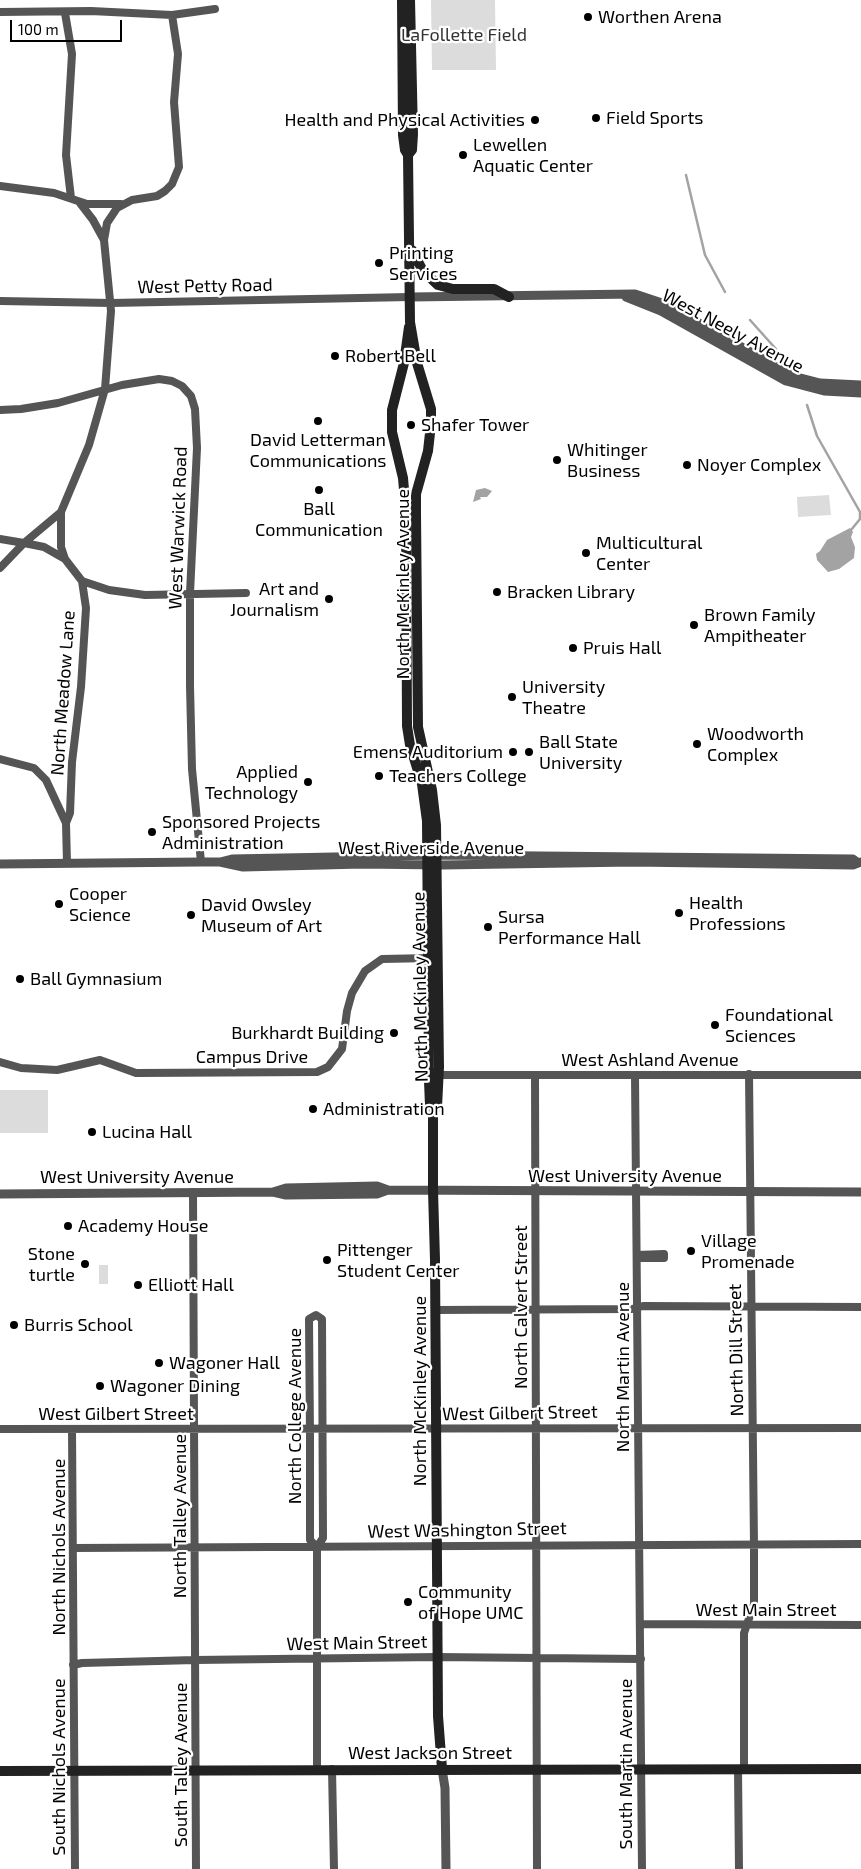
<!DOCTYPE html>
<html>
<head>
<meta charset="utf-8">
<style>
  body { margin:0 }
  #map { position:relative; width:861px; height:1869px; overflow:hidden; background:#fff; font-family:"Exo 2",sans-serif }
  canvas { display:block }
  .scale { position:absolute; left:10px; top:20px; width:112px; height:22px; box-sizing:border-box; border:2px solid #000; border-top:0; padding-left:6px; font-size:15px; line-height:18px; white-space:nowrap; color:#000; -webkit-text-stroke:4px #fff; paint-order:stroke }
</style>
</head>
<body>
<div id="map">
<canvas width="861" height="1869"></canvas>
<div class="scale">100 m</div>
</div>
<script>
const ctx = document.querySelector('canvas').getContext('2d');
ctx.lineJoin = 'round';
function fillPath(path, color) {
  ctx.fillStyle = color;
  ctx.fill(path, 'evenodd');
}
function shape(rows) {
  const path = new Path2D();
  for (const r of rows) {
    path.moveTo(r[0], r[1]);
    for (let i = 2; i < r.length; i += 2) path.lineTo(r[i], r[i + 1]);
  }
  return path;
}
function strokePath(path, color, width, dash) {
  ctx.strokeStyle = color;
  ctx.lineWidth = width;
  ctx.lineCap = dash ? 'butt' : 'round';
  ctx.setLineDash(dash || []);
  ctx.stroke(path);
}
function write(font, color, halo, rows, align = 'center') {
  ctx.font = font + ' "Exo 2",sans-serif';
  ctx.lineWidth = 4.5;
  ctx.setLineDash([]);
  ctx.textBaseline = 'middle';
  ctx.strokeStyle = halo;
  ctx.fillStyle = color;
  for (const [text, x, y, turn = 0] of rows) {
    ctx.save();
    ctx.translate(x, y);
    ctx.rotate((+turn || 0) * Math.PI / 180);
    ctx.textAlign = isNaN(turn) ? turn : align;
    if (halo) ctx.strokeText(text, 0, 0);
    ctx.fillText(text, 0, 0);
    ctx.restore();
  }
}
const green = shape([
  [431,0,495,0,496,70,432,70],
  [829,495,831,515,798,517,797,497],
  [0,1090,48,1090,48,1133,0,1133],
  [99,1265,108,1265,108,1284,99,1284]
]);
const water = shape([
  [485,488,492,491,487,497,480,497,481,499,473,502,476,490],
  [850,528,853,532,851,537,855,547,854,558,839,569,828,572,817,560,816,554,820,551,827,540]
]);
const stream = shape([
  [686,175,705,255,725,292],
  [750,320,776,349],
  [807,405,817,436,860,512,860,519,851,530]
]);
const minor = shape([
  [0,12,91,11,172,15,215,9],
  [65,13,72,54,66,155,71,198],
  [0,186,54,193,87,204,121,204],
  [104,240,107,223,117,208,132,200,157,196,165,191,172,184,179,167,174,102,178,54,172,15],
  [0,301,111,303,410,297],
  [0,410,21,409,58,403,122,385,159,379,172,381,182,386,191,396,195,409,197,448,190,593,190,686,192,769,201,862],
  [0,539,24,543,61,512],
  [0,568,24,543,44,547,65,559],
  [82,581,109,590,145,595,246,593],
  [0,759,34,768,46,780,66,823],
  [67,863,66,823,70,813,72,762,81,687,86,608,82,581,65,559,61,547,61,512,89,445,105,389,111,311,104,240,93,220,80,203],
  [0,1062,21,1068,57,1070,100,1060,136,1073,317,1072,328,1067,342,1049,347,1011,352,993,365,971,382,959,431,958],
  [438,1075,861,1075],
  [535,1075,537,1869],
  [635,1075,642,1869],
  [193,1192,196,1869],
  [637,1255,664,1254,664,1258,637,1258],
  [435,1310,632,1309,643,1306,861,1307],
  [0,1429,861,1428],
  [72,1429,75,1869],
  [317,1547,310,1540,310,1436,309,1319,316,1315,322,1319,323,1538,317,1547,317,1769],
  [73,1548,861,1544],
  [640,1624,861,1625],
  [73,1665,82,1663,195,1660,437,1657,641,1659],
  [332,1769,334,1869],
  [738,1769,739,1869],
  [744,1769,744,1633,754,1604,754,1545,749,1074]
]);
const tertiary = shape([
  [410,297,635,294,665,304,793,376,820,383,861,385],
  [626,297,661,311,786,381,824,391,861,393],
  [220,862,232,859,436,855,853,859,857,862],
  [0,864,201,862,220,862,243,867,362,864,443,865,632,862,853,865,861,862],
  [273,1192,286,1188,377,1186,388,1190,861,1192],
  [0,1194,273,1192,286,1195,377,1194,388,1190],
  [442,1769,445,1788,446,1869]
]);
const secondary = shape([
  [402,0,403,135,405,150,408,155,410,322,417,363,431,409,431,424,428,451,416,494,416,513,418,727,432,790,436,825,439,1067,437,1107,433,1112,433,1190,435,1260,438,1716,442,1769],
  [408,155,412,150,413,134,410,0],
  [412,250,423,271,438,285,453,289,494,289,509,297],
  [409,327,404,363,392,410,392,432,403,478,406,513,407,726,410,745,422,784,427,821,429,1081,430,1106,433,1112],
  [0,1771,861,1769]
]);
const markers = [
  [588,17,5,"#000"],
  [596,118,5,"#000"],
  [535,120,5,"#000"],
  [463,155,5,"#000"],
  [379,263,5,"#000"],
  [335,356,5,"#000"],
  [318,421,5,"#000"],
  [411,425,5,"#000"],
  [557,460,5,"#000"],
  [687,465,5,"#000"],
  [319,490,5,"#000"],
  [586,553,5,"#000"],
  [497,592,5,"#000"],
  [329,599,5,"#000"],
  [694,625,5,"#000"],
  [573,648,5,"#000"],
  [512,697,5,"#000"],
  [697,744,5,"#000"],
  [513,752,5,"#000"],
  [529,752,5,"#000"],
  [379,776,5,"#000"],
  [308,782,5,"#000"],
  [152,832,5,"#000"],
  [59,904,5,"#000"],
  [679,913,5,"#000"],
  [191,915,5,"#000"],
  [488,927,5,"#000"],
  [20,979,5,"#000"],
  [715,1025,5,"#000"],
  [394,1033,5,"#000"],
  [313,1109,5,"#000"],
  [92,1132,5,"#000"],
  [68,1226,5,"#000"],
  [691,1251,5,"#000"],
  [327,1260,5,"#000"],
  [85,1264,5,"#000"],
  [138,1285,5,"#000"],
  [14,1325,5,"#000"],
  [159,1363,5,"#000"],
  [100,1386,5,"#000"],
  [408,1602,5,"#000"]
];
const poiNames = [
  ["Worthen Arena",598,17],
  ["Field Sports",606,118],
  ["Health and Physical Activities",525,120,"right"],
  ["Lewellen",473,145],
  ["Aquatic Center",473,166],
  ["Printing",389,253],
  ["Services",389,274],
  ["Robert Bell",345,356],
  ["Shafer Tower",421,425],
  ["David Letterman",318,440,"center"],
  ["Communications",318,461,"center"],
  ["Whitinger",567,450],
  ["Business",567,471],
  ["Noyer Complex",697,465],
  ["Ball",319,509,"center"],
  ["Communication",319,530,"center"],
  ["Multicultural",596,543],
  ["Center",596,564],
  ["Art and",319,589,"right"],
  ["Journalism",319,610,"right"],
  ["Bracken Library",507,592],
  ["Brown Family",704,615],
  ["Ampitheater",704,636],
  ["Pruis Hall",583,648],
  ["University",522,687],
  ["Theatre",522,708],
  ["Woodworth",707,734],
  ["Complex",707,755],
  ["Ball State",539,742],
  ["University",539,763],
  ["Emens Auditorium",503,752,"right"],
  ["Applied",298,772,"right"],
  ["Technology",298,793,"right"],
  ["Teachers College",389,776],
  ["Sponsored Projects",162,822],
  ["Administration",162,843],
  ["Cooper",69,894],
  ["Science",69,915],
  ["Health",689,903],
  ["Professions",689,924],
  ["David Owsley",201,905],
  ["Museum of Art",201,926],
  ["Sursa",498,917],
  ["Performance Hall",498,938],
  ["Ball Gymnasium",30,979],
  ["Foundational",725,1015],
  ["Sciences",725,1036],
  ["Burkhardt Building",384,1033,"right"],
  ["Administration",323,1109],
  ["Lucina Hall",102,1132],
  ["Academy House",78,1226],
  ["Village",701,1241],
  ["Promenade",701,1262],
  ["Pittenger",337,1250],
  ["Student Center",337,1271],
  ["Stone",75,1254,"right"],
  ["turtle",75,1275,"right"],
  ["Elliott Hall",148,1285],
  ["Burris School",24,1325],
  ["Wagoner Hall",169,1363],
  ["Wagoner Dining",110,1386],
  ["Community",418,1592],
  ["of Hope UMC",418,1613]
];
const parkNames = [
  ["LaFollette Field",464,35]
];
const streetNames = [
  ["West Petty Road",205,286,-1],
  ["West Neely Avenue",733,331,28],
  ["West Warwick Road",178,528,-88],
  ["North McKinley Avenue",403,584,-90],
  ["North Meadow Lane",63,693,-86],
  ["West Riverside Avenue",431,848],
  ["North McKinley Avenue",420,987,-91],
  ["Campus Drive",252,1057],
  ["West Ashland Avenue",650,1060],
  ["West University Avenue",625,1176],
  ["West University Avenue",137,1177],
  ["North Calvert Street",521,1307,-90],
  ["North Dill Street",736,1350,-91],
  ["North Martin Avenue",623,1367,-90],
  ["North McKinley Avenue",420,1391,-90],
  ["West Gilbert Street",520,1413,-1],
  ["West Gilbert Street",116,1414],
  ["North College Avenue",295,1416,-90],
  ["North Talley Avenue",180,1516,-90],
  ["West Washington Street",467,1530,-1],
  ["North Nichols Avenue",59,1547,-90],
  ["West Main Street",766,1610],
  ["West Main Street",357,1643,-1],
  ["West Jackson Street",430,1753],
  ["South Martin Avenue",626,1764,-90],
  ["South Talley Avenue",181,1765,-90],
  ["South Nichols Avenue",59,1767,-90]
];
fillPath(green, '#dcdcdc');
fillPath(water, '#a3a3a3');
strokePath(stream, '#a3a3a3', 2.5);
strokePath(minor, '#555', 8);
strokePath(tertiary, '#555', 9);
strokePath(secondary, '#222', 10);
for (const [x, y, r, color] of markers) {
  const dot = new Path2D();
  dot.arc(x, y, r, 0, 2 * Math.PI);
  ctx.fillStyle = color;
  ctx.fill(dot);
  strokePath(dot, '#fff', 2);
}
write('18px', '#000', '#fff', poiNames, 'left');
write('18px', '#333', '#fff', parkNames);
write('18px', '#000', '#fff', streetNames);
</script>
</body>
</html>
